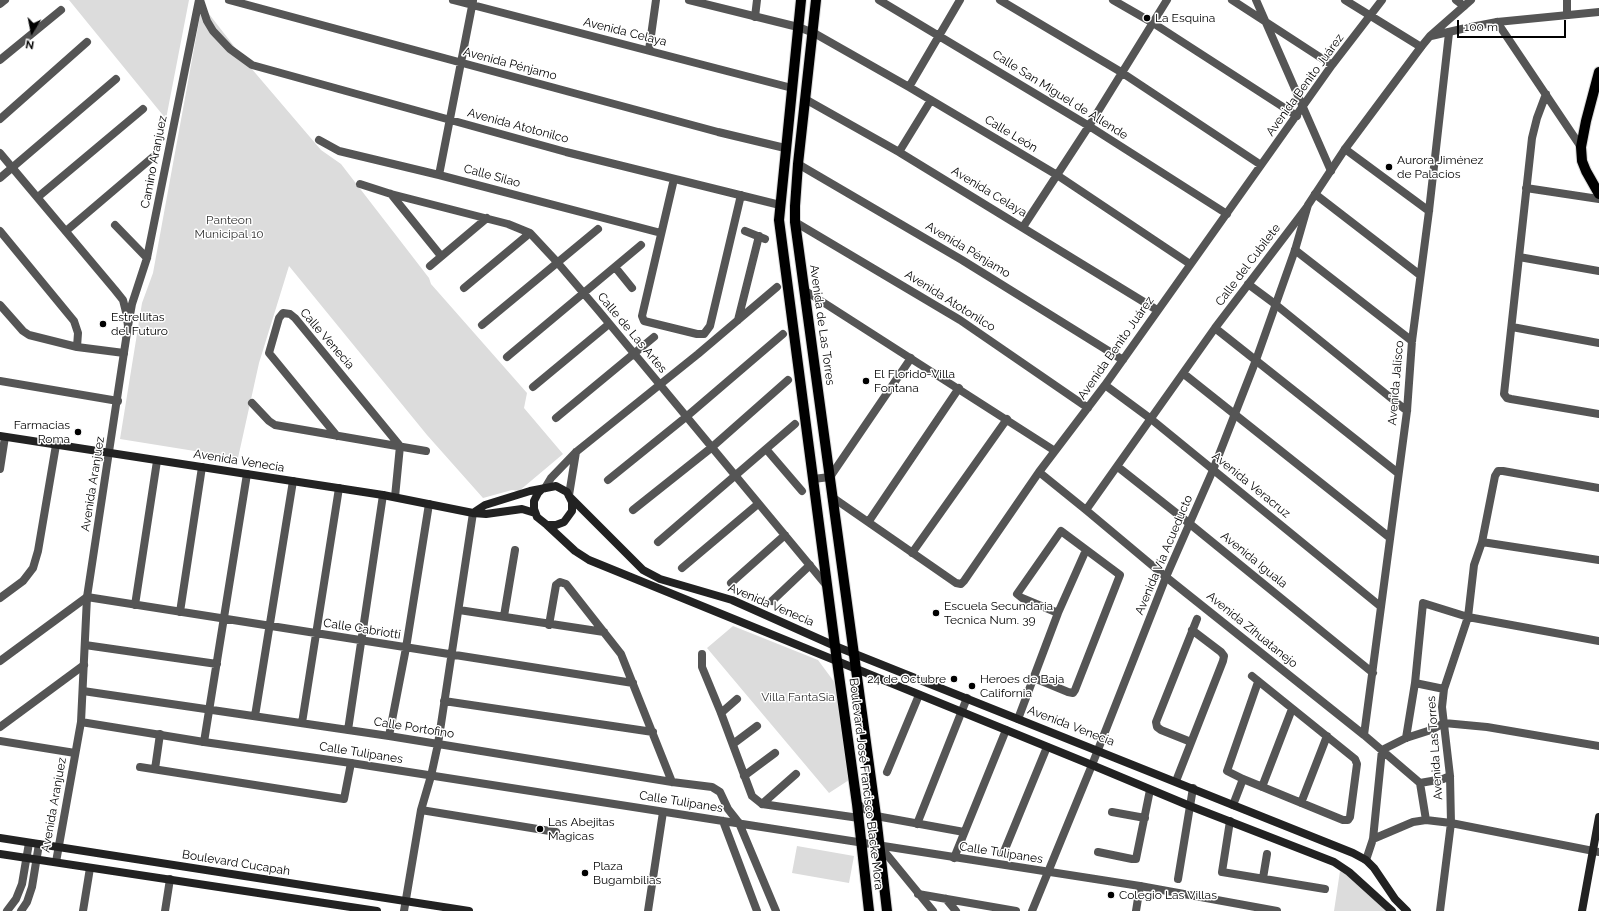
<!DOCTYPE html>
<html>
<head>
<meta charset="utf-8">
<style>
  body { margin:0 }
  #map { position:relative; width:1599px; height:911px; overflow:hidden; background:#fff; font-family:Raleway,sans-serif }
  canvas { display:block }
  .north { position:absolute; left:12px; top:12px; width:40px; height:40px; -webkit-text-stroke:3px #fff; paint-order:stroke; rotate:190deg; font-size:11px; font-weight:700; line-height:16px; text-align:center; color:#000 }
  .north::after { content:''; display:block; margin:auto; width:14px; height:18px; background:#000; clip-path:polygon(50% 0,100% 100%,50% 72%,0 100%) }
  .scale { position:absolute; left:1457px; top:20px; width:109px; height:18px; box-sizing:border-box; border:2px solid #000; border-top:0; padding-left:5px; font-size:12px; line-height:14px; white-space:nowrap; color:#000; -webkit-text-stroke:3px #fff; paint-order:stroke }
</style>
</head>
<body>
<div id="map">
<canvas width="1599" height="911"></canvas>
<div class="north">N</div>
<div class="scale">100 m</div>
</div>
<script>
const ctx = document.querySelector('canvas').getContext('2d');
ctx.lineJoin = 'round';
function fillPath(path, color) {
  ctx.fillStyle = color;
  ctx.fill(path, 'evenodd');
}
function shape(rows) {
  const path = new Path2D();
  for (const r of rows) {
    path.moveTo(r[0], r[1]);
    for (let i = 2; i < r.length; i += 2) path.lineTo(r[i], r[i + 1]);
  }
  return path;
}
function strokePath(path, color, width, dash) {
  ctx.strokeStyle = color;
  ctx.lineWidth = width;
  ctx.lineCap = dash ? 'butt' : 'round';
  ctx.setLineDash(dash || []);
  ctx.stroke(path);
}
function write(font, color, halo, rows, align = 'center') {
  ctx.font = font + ' Raleway,sans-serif';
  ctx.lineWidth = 3;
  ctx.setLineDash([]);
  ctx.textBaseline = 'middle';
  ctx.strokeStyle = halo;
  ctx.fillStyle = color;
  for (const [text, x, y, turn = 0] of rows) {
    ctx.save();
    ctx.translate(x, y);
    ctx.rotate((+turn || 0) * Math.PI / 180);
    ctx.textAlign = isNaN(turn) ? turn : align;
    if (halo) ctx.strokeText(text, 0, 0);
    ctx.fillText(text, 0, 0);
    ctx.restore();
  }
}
const green = shape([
  [69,0,189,0,166,119],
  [202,5,251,68,321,150,341,164,429,278,431,284,527,393,524,408,563,454,519,491,512,490,483,498,427,435,289,266,259,363,238,458,120,439,142,303,153,273],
  [733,626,818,660,835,683,849,780,829,793,707,648],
  [797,846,854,856,849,883,792,873],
  [1340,871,1347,875,1386,911,1334,911]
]);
const minor = shape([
  [200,0,207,21,213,31,230,49,252,65,566,152,780,205],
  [229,0,718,132,785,148],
  [453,0,792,88],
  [879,0,1089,126,1227,214],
  [1000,0,1121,72,1261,165],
  [1113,0,1153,23,1297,116],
  [1232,0,1332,65],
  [1256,0,1331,171],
  [1345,0,1421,47],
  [1456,0,1464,6],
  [1567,0,1567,15],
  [0,4,5,0],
  [755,17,757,0],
  [1497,22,1581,147],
  [814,33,909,87,1057,175,1190,264],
  [649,50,656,0],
  [0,60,61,10],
  [909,87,960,0],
  [1546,94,1537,118,1532,138,1504,394,1507,398,1511,399,1599,414],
  [805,99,899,152,1157,310],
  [0,119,87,42],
  [319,140,339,151,439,175,661,233],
  [1345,149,1429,211],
  [899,152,931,100],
  [798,164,962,260,1123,360],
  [439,175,473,1],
  [0,178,116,79],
  [674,179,642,316,644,321,697,334,704,334,710,326,741,195],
  [360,184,391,194,508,224,530,233,557,262,598,310,827,586],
  [1526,188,1599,199],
  [391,194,441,256],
  [1315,194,1420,275],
  [38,197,143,109],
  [795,222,960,320,1088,408],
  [115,225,147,258],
  [1023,227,1089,126,1167,0],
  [0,231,74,321,78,333,77,347],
  [66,231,153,157],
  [745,231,765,239],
  [1295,250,1412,341],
  [1519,257,1599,271],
  [430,266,487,218],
  [615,267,632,288],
  [1248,284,1275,304,1407,411],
  [464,288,530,233],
  [804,290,1055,451],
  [0,305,23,331,29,335,77,347,124,353],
  [738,320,759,236],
  [482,325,598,229],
  [128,326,132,304,147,258,199,0],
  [1512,327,1599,343],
  [1215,328,1398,473],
  [507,357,641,245],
  [1184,374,1389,537],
  [0,381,118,401],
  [1105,385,1151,419,1380,606],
  [533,387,609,324],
  [252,403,269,421,275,425,426,451],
  [556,418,654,337],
  [337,436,269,353,279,318,283,313,290,314,295,318,400,446,395,497],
  [766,449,802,491],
  [1118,467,1190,524,1373,673],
  [0,469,5,437],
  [1039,472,1086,510,1166,577,1364,735,1420,783,1426,820],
  [813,479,830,477,911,358],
  [608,480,686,417,783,334],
  [545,488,551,478,576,452,698,354,777,287],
  [569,495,576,452],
  [832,497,956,583,961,584,964,581,1039,472,1105,385,1332,65,1382,0],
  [633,510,711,448,788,380],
  [1086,510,1215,328,1307,207],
  [869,521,959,388],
  [658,542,795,424],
  [1482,542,1599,560],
  [912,553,1007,419],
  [682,568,758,504],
  [731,583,785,535],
  [0,598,23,581,33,568,38,551,56,445],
  [772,601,810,565],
  [135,605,157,461],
  [459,610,604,632],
  [180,612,202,467],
  [504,616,515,550],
  [549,625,556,585,560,582,566,584,621,654,672,782],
  [85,645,217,664],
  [702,654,702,667,721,713,752,796,762,804,859,818],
  [0,661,87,597,633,683],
  [1252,676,1355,759,1357,764,1350,817,1348,820,1343,820,1243,779,1227,771,1258,682],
  [1034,678,1068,692,1073,693,1075,690,1120,575,1061,531,1017,594,1022,598,1058,613],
  [1415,683,1444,689],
  [83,691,389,736,672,782,712,787,720,792,728,809,739,823],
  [444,701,653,732],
  [721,713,737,699],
  [255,716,293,481],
  [1018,719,1058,613,1086,550],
  [302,723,339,488],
  [0,727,84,665],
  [348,730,383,495],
  [1364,735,1407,411,1412,341,1429,211,1449,33],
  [389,736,406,648,429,504],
  [1406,738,1415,683,1423,603,1468,617,1599,641],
  [204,742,247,474],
  [1191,742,1161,730,1157,727,1156,722,1197,619],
  [733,744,757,726],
  [140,767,344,799,351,763],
  [155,769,160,734],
  [887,772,919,695],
  [744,776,775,753],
  [1176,781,1223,661,1224,656,1221,652,1192,630],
  [1420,783,1443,779,1450,776],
  [1262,787,1292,709],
  [1301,803,1327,736],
  [762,804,796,774],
  [857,804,876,816,964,832],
  [1233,805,1243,779],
  [421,810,556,832],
  [1112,812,1145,818],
  [1230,821,1222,872,1325,889],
  [917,824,967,698],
  [1373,839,1413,822,1426,820,1451,823,1599,852],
  [1098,852,1132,859,1136,859,1150,790],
  [1003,854,1047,747],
  [954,858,1006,730],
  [1366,860,1373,839,1382,750,1406,738,1431,730,1444,723,1487,727,1599,746],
  [1263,878,1267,854],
  [1178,879,1193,788],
  [918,894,1016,911],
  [946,899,956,911],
  [83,911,90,868],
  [404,911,421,810,431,776,438,744,473,513],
  [648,911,663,812],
  [1136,911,1140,886],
  [1440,911,1451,823,1450,776,1442,707,1444,689,1468,617,1474,565,1482,542,1495,476,1498,471,1503,471,1599,488]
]);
const tertiary = shape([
  [689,0,798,27,814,33],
  [1431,36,1466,28,1497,22,1599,12],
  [0,153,115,290,123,300,126,312,128,326,87,597,81,722,56,862],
  [81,722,204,742,351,763,1140,886,1277,911],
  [0,741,75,753],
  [723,821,757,911],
  [739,823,776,911],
  [879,845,933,911],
  [7,911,16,899,22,884,29,843],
  [21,911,27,902,32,887,39,844],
  [165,911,170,879],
  [1032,911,1092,765,1166,577,1213,470,1256,360,1295,250,1308,205,1345,149,1421,47,1430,36,1471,0]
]);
const secondary = shape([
  [0,436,383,495,473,513,486,514,522,509,535,513],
  [571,498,643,570,660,579,732,600,835,646,1353,853,1366,860,1374,868,1395,899,1407,911],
  [473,513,485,505,530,491,556,486,567,492,572,502,572,511,564,522,556,525,547,525,537,517,534,509,534,501,538,493,542,489],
  [547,525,575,551,589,560,1092,765,1190,806,1334,862,1349,872,1392,911],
  [0,838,469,911],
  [0,854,377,911],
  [1582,911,1599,817]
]);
const primary = shape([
  [801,0,779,220,837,661,857,804,869,911],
  [816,0,798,164,795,206,795,222,876,816,887,911],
  [1599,72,1586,121,1581,147,1582,161,1586,171,1599,194]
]);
const markers = [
  [1147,18,4,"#000"],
  [1389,167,4,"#000"],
  [103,324,4,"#000"],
  [866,381,4,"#000"],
  [78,432,4,"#000"],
  [936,613,4,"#000"],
  [954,679,4,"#000"],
  [972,686,4,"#000"],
  [540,829,4,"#000"],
  [585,873,4,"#000"],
  [1111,895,4,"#000"]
];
const poiNames = [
  ["La Esquina",1155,18],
  ["Aurora Jiménez",1397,160],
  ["de Palacios",1397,174],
  ["Estrellitas",111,317],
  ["del Futuro",111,331],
  ["El Florido-Villa",874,374],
  ["Fontana",874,388],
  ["Farmacias",70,425,"right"],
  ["Roma",70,439,"right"],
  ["Escuela Secundaria",944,606],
  ["Tecnica Num. 39",944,620],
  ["24 de Octubre",946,679,"right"],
  ["Heroes de Baja",980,679],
  ["California",980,693],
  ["Las Abejitas",548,822],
  ["Magicas",548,836],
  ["Plaza",593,866],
  ["Bugambilias",593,880],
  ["Colegio Las Villas",1119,895]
];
const streetNames = [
  ["Avenida Celaya",625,32,14],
  ["Avenida Pénjamo",510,64,15],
  ["Avenida Benito Juárez",1305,85,-54],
  ["Calle San Miguel de Allende",1060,95,32],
  ["Avenida Atotonilco",518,126,15],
  ["Calle León",1011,134,31],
  ["Camino Aranjuez",154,162,-79],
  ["Calle Silao",492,176,15],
  ["Avenida Celaya",989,192,31],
  ["Avenida Pénjamo",968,250,31],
  ["Calle del Cubilete",1248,265,-53],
  ["Avenida Atotonilco",950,301,32],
  ["Avenida de Las Torres",822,325,82],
  ["Calle de Las Artes",632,333,50],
  ["Calle Venecia",327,339,49],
  ["Avenida Benito Juárez",1116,348,-55],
  ["Avenida Jalisco",1396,383,-85],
  ["Avenida Venecia",239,461,9],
  ["Avenida Aranjuez",93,484,-81],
  ["Avenida Veracruz",1251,485,39],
  ["Avenida Vía Acueducto",1164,555,-67],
  ["Avenida Iguala",1254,560,39],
  ["Avenida Venecia",771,605,23],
  ["Calle Cabriotti",362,629,9],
  ["Avenida Zihuatanejo",1252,630,39],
  ["Avenida Venecia",1071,726,21],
  ["Calle Portofino",414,728,9],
  ["Avenida Las Torres",1435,748,-94],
  ["Calle Tulipanes",361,753,9],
  ["Boulevard José Francisco Blacke Mora",866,784,83],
  ["Calle Tulipanes",681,802,9],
  ["Avenida Aranjuez",54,805,-80],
  ["Calle Tulipanes",1001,853,9],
  ["Boulevard Cucapah",236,863,9]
];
const parkNames = [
  ["Panteon",229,220],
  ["Municipal 10",229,234],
  ["Villa FantaSia",798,697]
];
fillPath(green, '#dcdcdc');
strokePath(primary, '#dbdbdb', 12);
strokePath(minor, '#555', 8);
strokePath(tertiary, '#555', 8);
strokePath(secondary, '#222', 8);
strokePath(primary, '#000', 10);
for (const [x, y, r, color] of markers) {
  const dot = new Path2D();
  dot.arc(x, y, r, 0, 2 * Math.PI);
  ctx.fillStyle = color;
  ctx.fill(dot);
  strokePath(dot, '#fff', 1.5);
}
write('12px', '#000', '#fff', poiNames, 'left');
write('12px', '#000', '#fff', streetNames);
write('12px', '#333', '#fff', parkNames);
</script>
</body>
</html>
